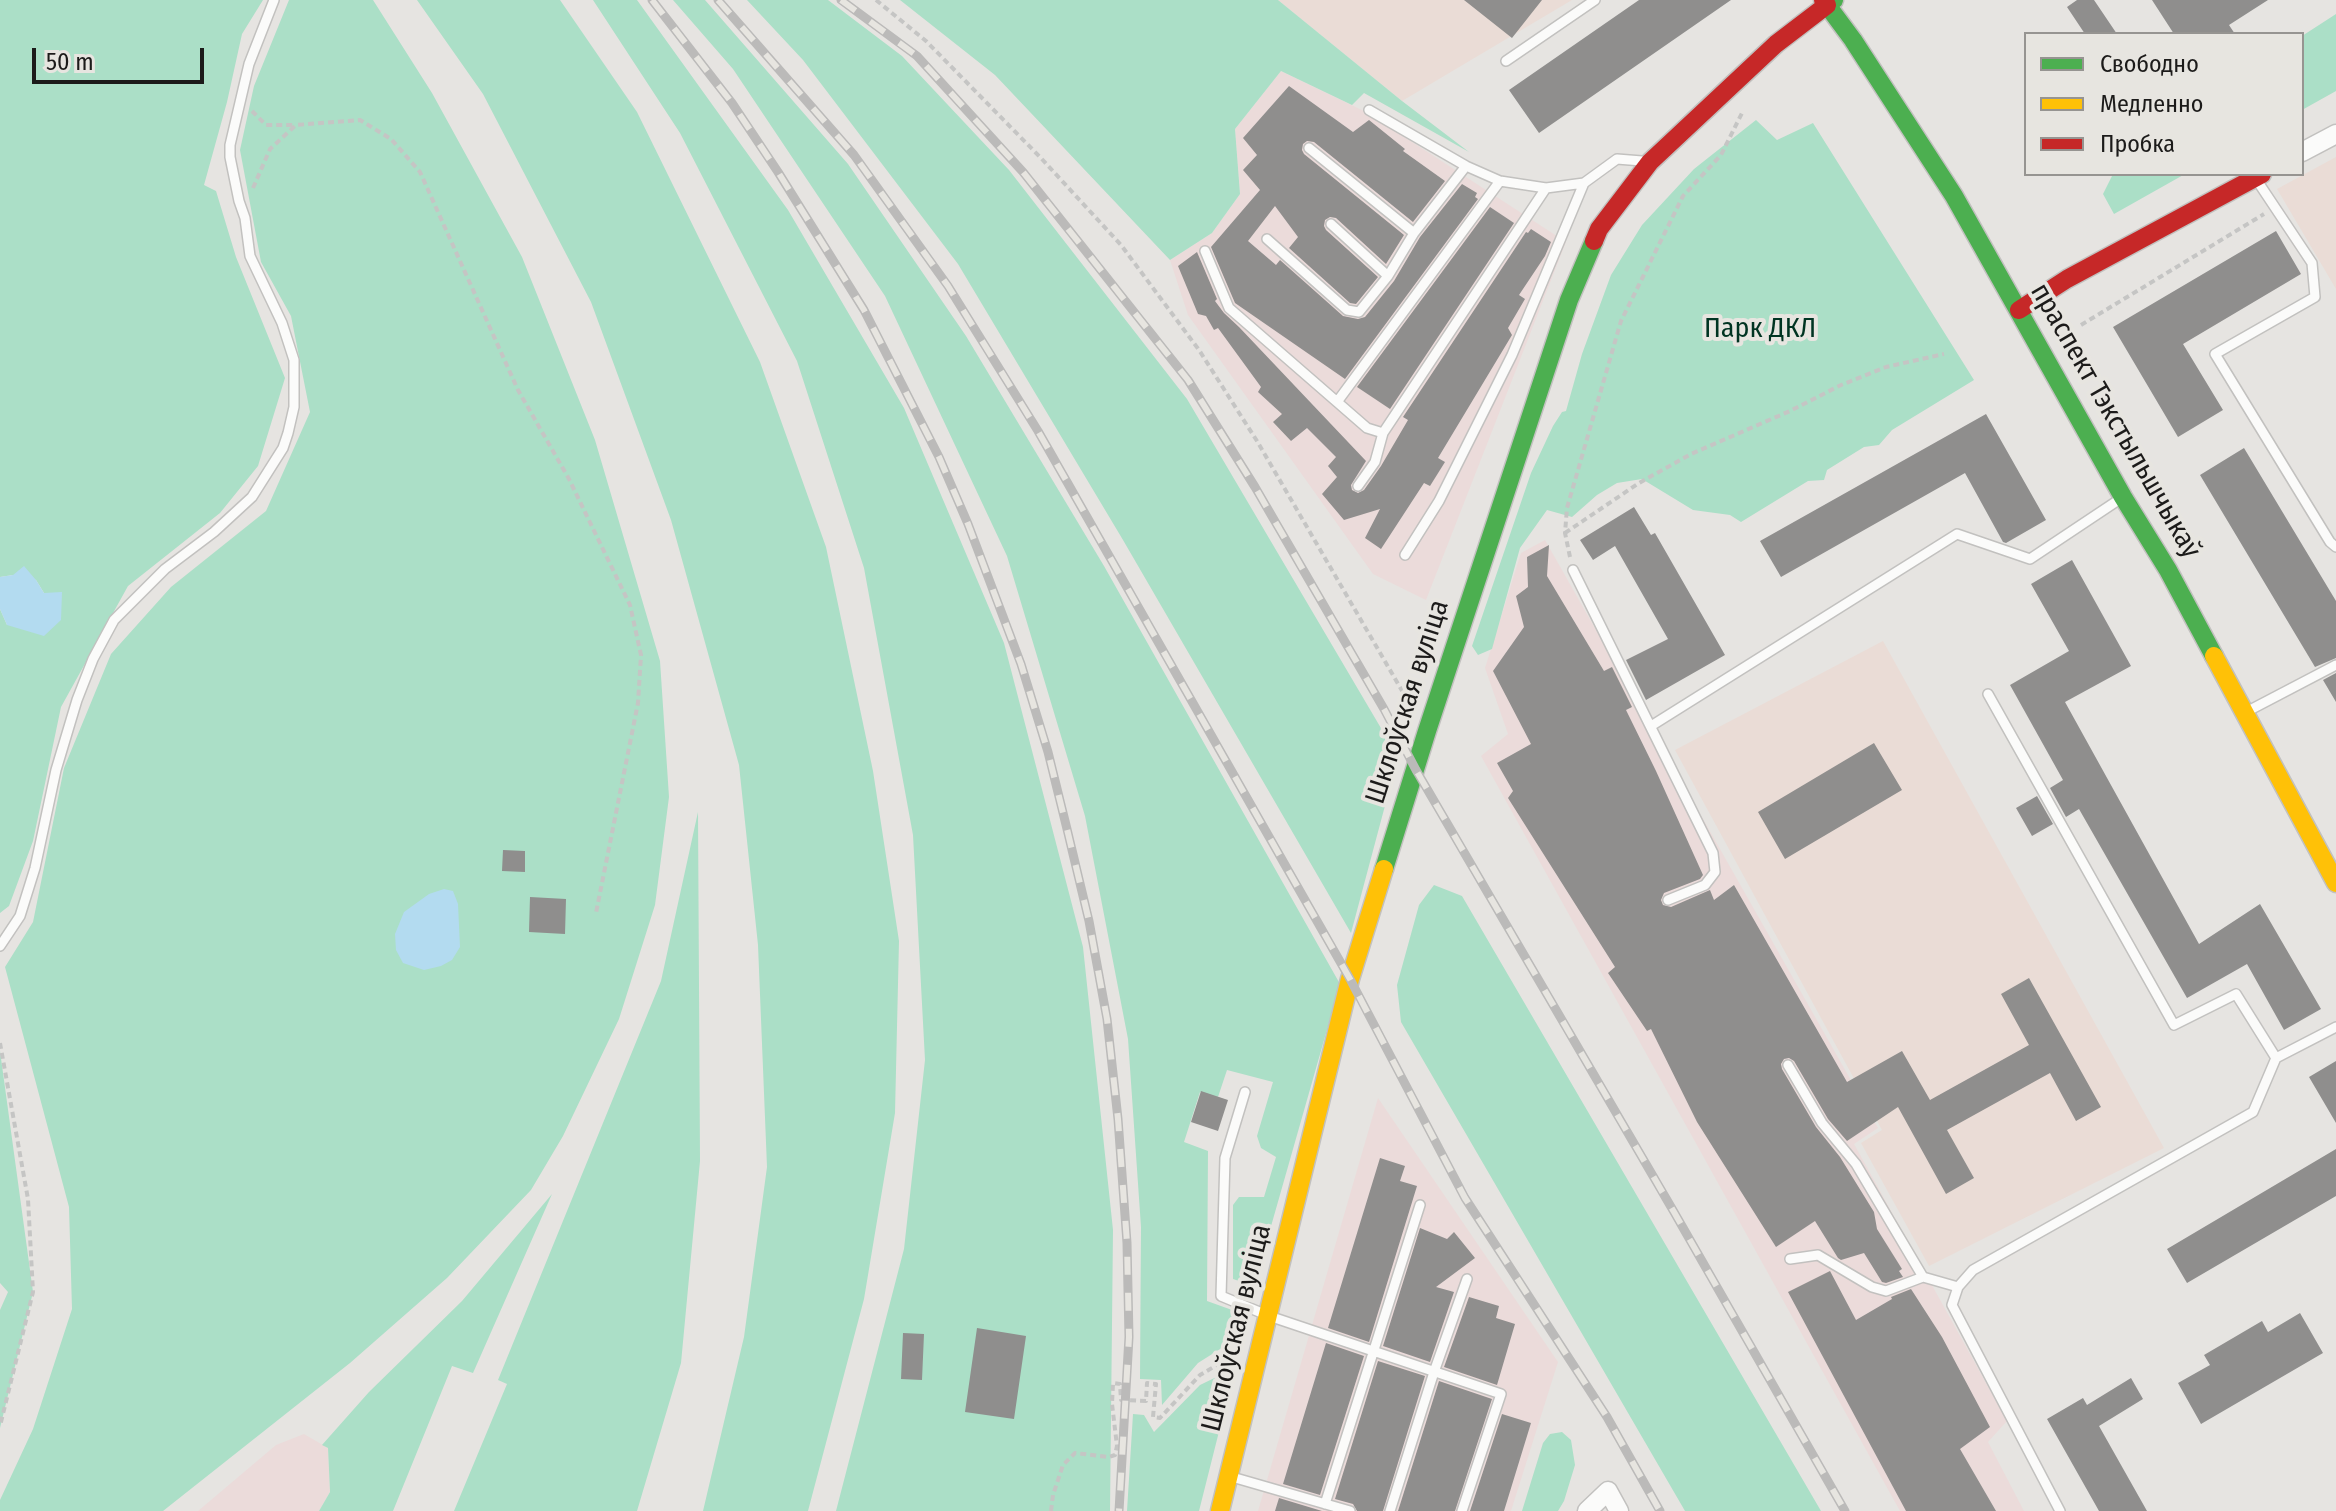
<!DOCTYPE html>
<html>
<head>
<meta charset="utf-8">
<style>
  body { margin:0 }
  #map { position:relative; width:2336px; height:1511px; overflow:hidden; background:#e6e4e1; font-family:"Fira Sans Condensed",sans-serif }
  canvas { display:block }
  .legend { position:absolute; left:2024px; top:32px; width:280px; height:144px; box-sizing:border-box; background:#e7e5e0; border:2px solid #969491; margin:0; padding:10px 14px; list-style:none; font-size:24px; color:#1c1b1a }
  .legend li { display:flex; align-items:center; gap:16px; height:40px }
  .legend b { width:40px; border:2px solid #969491 }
  .scale { position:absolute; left:32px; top:48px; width:172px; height:36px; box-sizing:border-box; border:4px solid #1c1b1a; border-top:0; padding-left:10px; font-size:24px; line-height:28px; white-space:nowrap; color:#1c1b1a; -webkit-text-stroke:6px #e7e5e0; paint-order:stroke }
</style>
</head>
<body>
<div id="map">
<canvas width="2336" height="1511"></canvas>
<ul class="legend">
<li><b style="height:10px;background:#4caf50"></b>Свободно</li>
<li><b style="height:10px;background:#ffc107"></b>Медленно</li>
<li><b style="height:10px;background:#c62828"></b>Пробка</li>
</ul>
<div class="scale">50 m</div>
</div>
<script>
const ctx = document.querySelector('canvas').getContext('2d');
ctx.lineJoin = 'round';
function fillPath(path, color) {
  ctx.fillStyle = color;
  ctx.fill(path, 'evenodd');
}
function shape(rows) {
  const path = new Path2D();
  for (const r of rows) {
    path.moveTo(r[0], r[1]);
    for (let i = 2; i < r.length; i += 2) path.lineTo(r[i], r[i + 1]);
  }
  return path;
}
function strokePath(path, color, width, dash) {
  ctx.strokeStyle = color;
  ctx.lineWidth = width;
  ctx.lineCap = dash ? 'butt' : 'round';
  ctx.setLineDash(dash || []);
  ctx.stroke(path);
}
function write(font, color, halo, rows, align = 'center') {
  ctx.font = font + ' "Fira Sans Condensed",sans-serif';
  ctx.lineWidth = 8;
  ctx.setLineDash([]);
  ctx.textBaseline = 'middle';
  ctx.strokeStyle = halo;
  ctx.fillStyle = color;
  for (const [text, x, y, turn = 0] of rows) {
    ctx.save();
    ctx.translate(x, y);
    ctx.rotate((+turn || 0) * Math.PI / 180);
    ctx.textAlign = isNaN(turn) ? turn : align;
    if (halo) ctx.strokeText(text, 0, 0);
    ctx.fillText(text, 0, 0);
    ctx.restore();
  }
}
const industrial = shape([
  [1281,71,1366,112,1566,242,1426,600,1373,574,1188,315,1170,260,1212,233,1240,194,1235,129],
  [1545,540,1878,1128,1854,1144,2007,1421,1988,1442,2024,1511,1900,1511,1481,756,1508,734,1485,668,1521,553],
  [1378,1098,1558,1362,1511,1511,1258,1511],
  [304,1434,328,1448,330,1492,319,1511,198,1511,276,1445]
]);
const education = shape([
  [1278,0,1572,0,1402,101],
  [2336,157,2336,289,2277,189],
  [1883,641,2164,1148,1929,1266,1861,1143,1882,1130,1675,750]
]);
const green = shape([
  [0,0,263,0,242,34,227,102,204,185,216,191,236,257,285,378,258,466,220,513,128,586,61,707,33,841,9,906,0,913,0,609,7,625,62,593,44,593,36,580,13,575,0,577],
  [289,0,373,0,432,93,522,257,595,440,660,661,669,797,655,905,619,1019,563,1136,531,1190,447,1278,350,1363,163,1511,0,1511,0,1500,33,1429,72,1309,69,1207,5,967,33,922,64,768,111,654,171,587,266,511,310,412,291,316,261,262,240,150,254,86],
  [417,0,560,0,637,112,760,362,826,547,873,771,899,941,895,1113,864,1299,808,1511,703,1511,744,1337,767,1167,758,945,739,765,671,520,591,302,483,94],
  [593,0,637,0,788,210,904,408,1004,643,1083,947,1113,1230,1110,1511,836,1511,904,1249,925,1060,913,835,864,568,797,361,680,133],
  [673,0,705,0,848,164,966,336,1104,566,1340,984,1254,1286,1233,1279,1233,1205,1239,1197,1264,1197,1276,1157,1261,1148,1257,1136,1273,1082,1227,1070,1218,1097,1200,1092,1184,1142,1208,1151,1207,1301,1246,1315,1239,1337,1198,1363,1162,1405,1161,1380,1140,1379,1141,1227,1128,1039,1085,816,1007,556,885,296,733,69],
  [747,0,828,0,902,56,1009,170,1187,399,1398,757,1351,933,1123,540,958,264,803,60],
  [900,0,1278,0,1402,101,1469,152,1364,93,1352,105,1281,71,1235,129,1240,194,1212,233,1170,260,995,75],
  [2336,14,2336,91,2302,110,2302,36],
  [1756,120,1777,140,1813,123,1974,380,1892,430,1879,445,1864,447,1827,470,1824,480,1808,481,1741,522,1730,515,1693,510,1642,479,1617,483,1597,495,1572,517,1547,510,1520,548,1492,649,1478,655,1472,646,1531,473,1553,426,1562,412,1566,411,1582,354,1611,275,1642,225,1694,169],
  [2113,174,2185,174,2114,214,2103,194],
  [698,812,700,1161,681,1363,637,1511,454,1511,507,1384,498,1380,661,981],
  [1434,885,1462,896,1821,1511,1685,1511,1401,1022,1397,985,1419,905],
  [0,1051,33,1292,0,1428,0,1310,8,1292,0,1283],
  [552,1194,473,1373,452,1366,393,1511,319,1511,330,1492,328,1448,322,1445,369,1392,462,1301],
  [1235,1368,1199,1511,1127,1511,1133,1414,1144,1415,1154,1432,1200,1385],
  [1562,1432,1571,1440,1575,1465,1564,1501,1558,1511,1522,1511,1543,1443,1550,1434]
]);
const water = shape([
  [24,566,36,580,44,593,62,592,61,620,44,636,7,625,0,609,0,577,13,575],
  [444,889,453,891,458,904,460,947,452,960,441,966,424,970,403,963,396,950,395,934,404,912,429,894]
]);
const building = shape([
  [1464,0,1542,0,1512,38],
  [1639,0,1731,0,1539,133,1509,90],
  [2077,0,2094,0,2117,34,2085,34,2067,7],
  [2152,0,2268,0,2229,25,2235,34,2174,34],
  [1289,86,1353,132,1369,120,1405,149,1403,151,1445,181,1413,222,1314,142,1307,141,1303,144,1302,150,1304,154,1404,235,1386,264,1336,218,1330,217,1325,220,1324,226,1326,230,1378,277,1356,304,1350,303,1289,248,1298,237,1275,206,1248,241,1276,265,1280,260,1343,316,1358,319,1365,317,1394,281,1420,237,1462,184,1477,193,1475,197,1478,199,1345,379,1235,303,1211,247,1260,190,1243,170,1257,155,1243,138],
  [1490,207,1514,223,1390,409,1357,387],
  [1531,229,1551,242,1545,256,1519,295,1525,299,1508,328,1512,335,1438,458,1445,462,1430,486,1424,483,1381,549,1365,538,1380,509,1344,520,1322,494,1337,477,1328,466,1336,457,1307,428,1291,441,1273,422,1282,414,1258,392,1261,387,1218,328,1214,330,1206,316,1198,314,1178,266,1197,252,1217,299,1215,301,1224,313,1239,327,1366,461,1351,485,1352,490,1358,493,1364,490,1381,466,1408,420,1403,417,1526,232,1528,233],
  [2276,231,2301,274,2183,344,2223,410,2178,437,2113,327],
  [1986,414,2046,520,2006,543,2003,542,1965,473,1781,577,1760,541],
  [2244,448,2336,601,2336,658,2315,667,2200,475],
  [1634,507,1651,535,1655,533,1725,655,1646,700,1626,660,1668,639,1615,546,1593,560,1580,540],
  [1549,545,1547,576,1604,671,1612,667,1632,707,1626,710,1656,771,1703,875,1700,879,1664,893,1661,900,1663,905,1671,907,1710,890,1714,900,1734,885,1847,1082,1902,1051,1930,1100,2029,1045,2001,994,2029,978,2101,1107,2076,1121,2050,1073,1947,1130,1974,1178,1946,1194,1898,1107,1847,1141,1828,1119,1794,1061,1789,1058,1784,1059,1781,1064,1782,1069,1816,1127,1840,1157,1874,1212,1877,1229,1902,1269,1899,1271,1903,1277,1886,1283,1882,1282,1864,1253,1841,1260,1838,1258,1815,1221,1776,1247,1697,1122,1651,1029,1647,1031,1608,973,1615,967,1508,798,1513,791,1497,763,1531,744,1493,671,1524,627,1516,596,1528,587,1527,557],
  [2072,560,2131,666,2065,702,2199,944,2260,904,2321,1009,2284,1030,2247,964,2187,998,2079,809,2066,817,2050,788,2063,780,2010,685,2069,651,2031,584],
  [2336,673,2336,702,2323,680],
  [1874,743,1902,790,1785,859,1758,812],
  [2037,796,2053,824,2032,836,2016,808],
  [503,850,525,851,525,872,502,871],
  [530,897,566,899,565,934,529,932],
  [2336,1061,2336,1123,2309,1077],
  [1201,1091,1228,1100,1218,1131,1191,1122],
  [2336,1149,2336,1196,2187,1283,2167,1249],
  [1380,1158,1405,1166,1400,1181,1417,1186,1369,1342,1328,1328],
  [1420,1228,1447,1239,1454,1232,1475,1258,1436,1287,1454,1292,1430,1362,1383,1346],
  [1830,1271,1856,1320,1892,1299,1891,1297,1911,1289,1942,1337,1990,1427,1960,1449,1996,1511,1906,1511,1788,1292],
  [1469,1297,1499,1306,1496,1318,1515,1324,1497,1385,1444,1367],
  [2300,1313,2323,1353,2201,1424,2178,1383,2210,1365,2204,1355,2262,1321,2268,1332],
  [977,1328,1026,1336,1014,1419,965,1412],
  [903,1333,924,1334,922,1380,901,1379],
  [1326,1343,1364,1356,1320,1495,1283,1484],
  [1378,1361,1425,1376,1383,1511,1357,1511,1353,1504,1335,1499],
  [2131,1378,2143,1399,2099,1426,2147,1511,2099,1511,2047,1419,2083,1398,2087,1405],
  [1439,1381,1492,1399,1455,1511,1398,1511],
  [1502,1414,1531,1423,1504,1511,1470,1511],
  [1279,1498,1322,1511,1323,1511,1275,1511]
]);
const path = shape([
  [876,0,926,41,1040,157,1121,245,1199,350,1257,441,1408,701],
  [252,111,266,125,294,125],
  [253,188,270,149,296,125,360,120,391,139,420,172,518,390,569,479,630,605,641,655,638,703,596,913],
  [2081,325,2264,214],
  [1565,533,1639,483,1691,454,1790,411,1841,385,1886,367,1944,354],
  [1570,557,1565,533,1567,508,1621,321,1683,196,1721,155,1742,113],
  [0,1043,28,1199,33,1292,0,1426],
  [1051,1511,1053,1495,1063,1465,1075,1453,1109,1457,1115,1455,1117,1446,1112,1404,1113,1383,1120,1384,1121,1400,1146,1401,1147,1383,1156,1384,1153,1417,1160,1418,1200,1375,1229,1358]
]);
const lane = shape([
  [1506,61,1595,0],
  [1369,110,1466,166],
  [1309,148,1414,233],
  [2256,179,2312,263,2315,297,2215,354,2330,542,2336,547],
  [1331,224,1388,276],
  [1267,239,1347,310,1359,312,1388,276,1414,233,1466,166,1500,181,1546,188,1584,183],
  [1205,251,1229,308,1367,428,1383,433,1546,188],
  [1337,402,1500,181],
  [1358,486,1375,462,1383,433],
  [1405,555,1439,501,1512,355,1584,183,1617,159,1642,161],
  [1573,570,1713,853,1715,872,1705,885,1668,900],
  [1988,694,2174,1025,2236,994,2276,1058,2336,1027],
  [2248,711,2336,665],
  [1651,726,1957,534,2030,559,2120,499],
  [0,946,20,916,35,868,56,770,77,700,93,659,114,620,165,569,214,532,252,497,283,448,288,433,294,407,294,360,282,323,250,256,245,218,239,201,230,157,230,145,249,64,274,0],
  [1788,1065,1822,1123,1856,1164,1923,1277,1958,1287],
  [1245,1092,1225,1158,1221,1296,1269,1316,1501,1394,1462,1511],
  [1790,1259,1818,1255,1872,1287,1886,1291,1923,1277],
  [1232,1477,1350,1511],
  [1325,1504,1420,1205],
  [1390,1511,1434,1372,1467,1279],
  [2060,1511,1952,1305,1958,1287,1973,1270,2253,1112,2276,1058]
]);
const street = shape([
  [2302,152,2336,134],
  [1587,1511,1608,1491,1619,1511]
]);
const fast = shape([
  [1834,0,1827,5,1853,40,1954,196,2123,497,2168,570,2214,656],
  [1384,869,1427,731,1569,300,1594,241]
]);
const slow = shape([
  [2214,656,2336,883],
  [1220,1511,1350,979,1384,869]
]);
const jam = shape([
  [1594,241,1599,229,1650,162,1776,44,1827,5,1823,0],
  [2019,310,2067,279,2262,174]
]);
const rail = shape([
  [652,0,732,103,778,172,864,310,939,457,968,524,1021,664,1048,752,1067,829,1089,921,1107,1019,1118,1119,1127,1243,1129,1337,1119,1511],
  [718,0,854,155,948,286,1038,431,1350,979,1465,1198,1607,1417,1660,1511],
  [841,0,917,56,1023,172,1188,380,1255,487,1384,709,1416,770,1674,1212,1845,1511]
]);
const parkNames = [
  ["Парк ДКЛ",1760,329]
];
const streetNames = [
  ["праспект Тэкстыльшчыкаў",2115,421,60],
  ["Шклоўская вуліца",1408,702,-72],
  ["Шклоўская вуліца",1237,1328,-76]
];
fillPath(industrial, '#ebdbda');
fillPath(education, '#eadcd6');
fillPath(green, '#abdfc7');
fillPath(water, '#b3dbf0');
fillPath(building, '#8f8e8d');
strokePath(lane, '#c2c1bf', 12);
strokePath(street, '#c2c1bf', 21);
strokePath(fast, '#c2c1bf', 21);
strokePath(slow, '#c2c1bf', 21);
strokePath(jam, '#c2c1bf', 21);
strokePath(path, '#c5c5c4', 4, [6, 4]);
strokePath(lane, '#fbfbfa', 9);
strokePath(street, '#fbfbfa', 18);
strokePath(fast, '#4caf50', 18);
strokePath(slow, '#ffc107', 18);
strokePath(jam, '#c62828', 18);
strokePath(rail, '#bbbab9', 9);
strokePath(rail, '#e7e5e0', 6, [18]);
write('28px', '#003422', '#e7e5e0', parkNames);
write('28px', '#1c1b1a', '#e7e5e0', streetNames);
</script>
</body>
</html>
